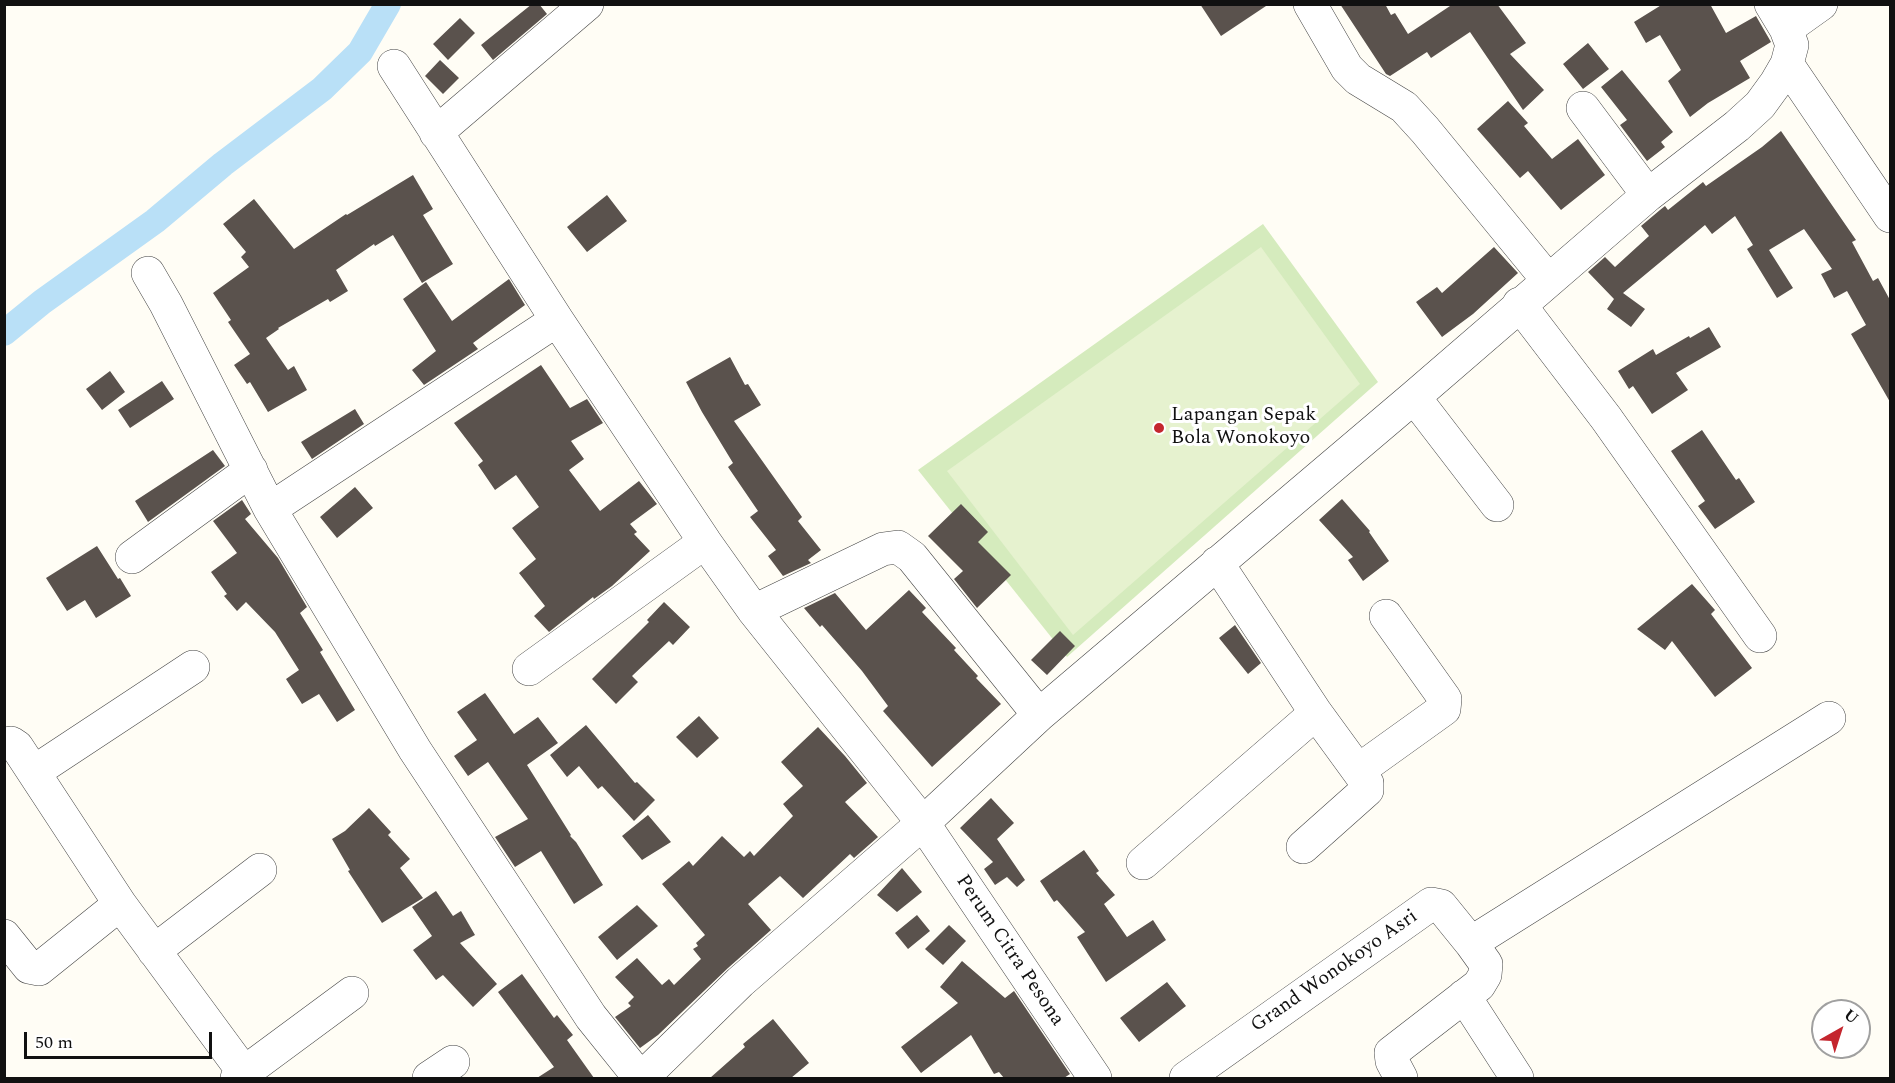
<!DOCTYPE html>
<html>
<head>
<meta charset="utf-8">
<style>
  body { margin:0 }
  #map { position:relative; width:1895px; height:1083px; overflow:hidden; background:#fffdf5; font-family:Spectral,serif }
  canvas { display:block }
  .frame { position:absolute; inset:0; border:6px solid #111; pointer-events:none }
  .north { position:absolute; left:1811px; top:999px; width:60px; height:60px; box-sizing:border-box; background:#fff; border:2px solid #a0a0a0; border-radius:50%; rotate:39deg; font-size:16px; font-weight:700; line-height:24px; text-align:center; color:#111 }
  .north::after { content:''; display:block; margin:auto; width:21px; height:27px; background:#c4262e; clip-path:polygon(50% 0,100% 100%,50% 72%,0 100%) }
  .scale { position:absolute; left:24px; top:1032px; width:188px; height:27px; box-sizing:border-box; border:3px solid #111; border-top:0; padding-left:8px; font-size:18px; line-height:21px; white-space:nowrap; color:#111; -webkit-text-stroke:4px #fff; paint-order:stroke }
</style>
</head>
<body>
<div id="map">
<canvas width="1895" height="1083"></canvas>
<div class="frame"></div>
<div class="north">U</div>
<div class="scale">50 m</div>
</div>
<script>
const ctx = document.querySelector('canvas').getContext('2d');
ctx.lineJoin = 'round';
function fillPath(path, color) {
  ctx.fillStyle = color;
  ctx.fill(path, 'evenodd');
}
function shape(rows) {
  const path = new Path2D();
  for (const r of rows) {
    path.moveTo(r[0], r[1]);
    for (let i = 2; i < r.length; i += 2) path.lineTo(r[i], r[i + 1]);
  }
  return path;
}
function strokePath(path, color, width, dash) {
  ctx.strokeStyle = color;
  ctx.lineWidth = width;
  ctx.lineCap = dash ? 'butt' : 'round';
  ctx.setLineDash(dash || []);
  ctx.stroke(path);
}
function write(font, color, halo, rows, align = 'center') {
  ctx.font = font + ' Spectral,serif';
  ctx.lineWidth = 6;
  ctx.setLineDash([]);
  ctx.textBaseline = 'middle';
  ctx.strokeStyle = halo;
  ctx.fillStyle = color;
  for (const [text, x, y, turn = 0] of rows) {
    ctx.save();
    ctx.translate(x, y);
    ctx.rotate((+turn || 0) * Math.PI / 180);
    ctx.textAlign = isNaN(turn) ? turn : align;
    if (halo) ctx.strokeText(text, 0, 0);
    ctx.fillText(text, 0, 0);
    ctx.restore();
  }
}
const green = shape([
  [1263,224,1378,382,1067,657,918,470]
]);
const pitch = shape([
  [1261,247,1360,384,1073,635,947,471]
]);
const canal = shape([
  [4,333,42,302,155,221,223,164,322,89,360,52,388,4]
]);
const building = shape([
  [532,4,539,4,547,14,493,60,481,45],
  [1200,4,1269,4,1221,36],
  [1340,4,1385,4,1391,15,1395,13,1408,34,1453,4,1497,4,1526,43,1510,54,1544,90,1523,110,1470,32,1431,58,1427,52,1390,76,1386,74],
  [1663,4,1710,4,1726,33,1756,16,1771,42,1740,61,1750,78,1708,103,1690,117,1668,81,1681,70,1660,35,1646,43,1634,22],
  [460,18,475,33,448,60,433,44],
  [1588,43,1609,69,1583,89,1563,64],
  [440,60,459,78,443,94,425,76],
  [1622,70,1673,132,1661,142,1665,147,1647,161,1620,125,1627,120,1601,87],
  [1508,101,1528,123,1524,126,1552,159,1578,139,1605,175,1561,210,1528,171,1520,178,1477,129],
  [1781,131,1856,240,1852,242,1873,281,1878,278,1890,300,1890,402,1851,334,1866,325,1847,291,1834,298,1821,274,1832,269,1804,229,1769,250,1793,288,1777,298,1747,249,1753,245,1735,216,1712,234,1705,225,1623,293,1645,309,1631,327,1607,309,1614,299,1588,272,1605,257,1615,267,1649,236,1641,226,1660,210,1665,206,1668,210,1703,182,1706,186,1762,147],
  [413,175,433,209,423,215,453,264,422,283,393,235,375,246,374,244,336,270,348,291,330,302,328,299,278,328,279,329,266,338,288,370,294,366,307,390,268,412,250,382,247,384,234,365,250,354,228,322,231,320,213,293,249,267,241,257,246,252,223,224,254,199,294,249,346,214,347,215],
  [607,195,627,221,587,252,567,227],
  [1494,247,1518,273,1473,314,1442,337,1416,302,1437,287,1442,293],
  [509,279,525,305,473,343,478,349,424,385,412,370,436,351,403,299,426,282,452,321],
  [1709,327,1721,347,1676,373,1688,390,1652,414,1633,386,1629,389,1618,371,1653,349,1656,355,1689,336,1690,338],
  [730,357,745,385,748,384,761,405,734,421,802,517,798,521,821,550,808,560,811,563,783,576,768,556,776,550,750,517,758,511,728,467,733,463,702,412,686,382],
  [541,365,570,408,587,399,603,423,571,441,584,459,569,470,600,511,639,481,657,504,630,524,637,532,634,534,650,551,612,586,594,599,593,597,549,632,534,616,545,606,519,573,536,559,512,528,539,507,516,475,495,490,478,465,483,461,454,423],
  [110,371,125,392,102,410,86,389],
  [162,381,174,399,130,428,118,410],
  [355,409,364,424,312,459,301,442],
  [1702,430,1736,480,1739,478,1755,502,1715,529,1698,506,1705,501,1671,451],
  [213,450,225,466,148,522,135,501],
  [355,487,373,508,337,538,320,517],
  [1342,499,1370,531,1369,532,1389,561,1363,581,1348,560,1353,557,1319,520],
  [242,500,251,514,245,519,278,558,307,607,300,613,323,650,320,652,355,710,337,722,319,694,302,704,286,679,299,670,275,632,246,602,237,611,224,596,227,594,211,572,237,553,213,521],
  [961,504,988,532,978,542,1011,575,977,608,954,579,963,571,928,536],
  [97,546,118,579,120,578,131,596,96,618,85,600,67,611,46,578],
  [1692,584,1715,610,1711,614,1752,668,1715,697,1672,641,1665,650,1637,629],
  [909,590,926,608,922,612,956,648,954,650,978,676,976,678,1001,704,932,767,883,711,888,706,862,671,822,625,820,627,804,608,835,593,866,630],
  [664,602,690,627,673,645,669,641,632,676,638,682,616,704,592,679,649,622,647,620],
  [1235,625,1261,663,1248,674,1219,638],
  [1060,631,1075,646,1047,675,1031,660],
  [485,693,514,734,538,717,558,743,527,765,571,835,570,836,576,842,603,885,574,904,541,851,515,867,495,837,528,819,488,762,468,776,454,756,477,740,457,712],
  [699,716,719,738,697,758,676,737],
  [586,725,635,783,637,782,655,800,634,821,602,786,598,789,579,766,567,777,550,755],
  [818,727,845,756,867,783,845,802,878,837,854,858,850,854,803,898,780,876,748,904,771,930,728,968,658,1035,640,1048,615,1017,631,1006,628,1003,634,997,615,977,637,958,662,985,669,979,674,985,701,959,693,949,698,946,696,943,705,935,662,884,689,861,693,866,722,836,744,857,750,851,754,856,793,816,783,804,803,786,781,762],
  [991,798,1014,823,997,839,1025,880,1017,887,1007,877,995,885,984,869,993,862,960,828],
  [369,808,391,832,388,835,410,859,400,868,423,898,382,923,348,871,350,870,332,839,345,831],
  [648,815,671,842,642,860,622,836],
  [1084,850,1099,871,1096,873,1115,895,1104,904,1127,937,1153,920,1166,940,1106,982,1077,937,1085,932,1057,900,1054,902,1040,881],
  [902,868,922,892,897,912,877,895],
  [436,891,453,916,461,911,475,935,460,943,497,984,473,1007,443,975,436,980,413,950,432,936,412,907],
  [637,905,658,926,617,960,598,937],
  [917,915,930,931,908,949,895,933],
  [949,925,966,941,943,965,925,949],
  [962,961,1005,998,1014,991,1070,1074,1064,1078,1004,1078,999,1072,994,1074,971,1035,921,1073,901,1047,958,1003,940,987],
  [522,974,554,1018,557,1015,573,1035,567,1040,594,1078,537,1078,554,1067,498,992],
  [1167,982,1186,1006,1139,1042,1120,1018],
  [773,1019,809,1063,791,1078,710,1078,745,1047,743,1044]
]);
const minor = shape([
  [1310,4,1347,68,1358,79,1404,107,1425,130,1548,280],
  [1786,29,1821,4],
  [1787,64,1890,216],
  [394,66,557,320,705,542,754,611,923,823,1095,1078],
  [1583,108,1648,195],
  [436,133,587,4],
  [148,273,166,304,270,509,415,750,591,1017,640,1078],
  [1519,304,1606,418,1760,636],
  [1414,397,1497,505],
  [270,509,557,320],
  [132,557,251,470],
  [1217,563,1316,713,1367,783,1367,790,1303,847],
  [754,611,883,549,898,547,912,557,1039,715],
  [529,669,705,542],
  [4,744,11,743,17,747,120,904,248,1078],
  [1359,770,1444,709,1445,699,1386,616],
  [34,772,193,667],
  [1143,863,1316,713],
  [4,936,29,967,39,969,120,904],
  [1471,943,1829,718],
  [154,951,260,870],
  [1464,996,1517,1078],
  [237,1078,352,993],
  [429,1078,453,1062],
  [642,1078,740,982,923,823,1039,715,1414,397,1648,195,1737,126,1760,105,1776,83,1787,64,1792,45,1786,29,1771,4],
  [1186,1078,1431,904,1441,906,1471,943,1486,964,1485,975,1479,985,1391,1053,1392,1061,1401,1078]
]);
const markers = [
  [1159,428,6,"#c4262e"]
];
const poiNames = [
  ["Lapangan Sepak",1171,416],
  ["Bola Wonokoyo",1171,439]
];
const streetNames = [
  ["Perum Citra Pesona",1009,951,56],
  ["Grand Wonokoyo Asri",1335,972,-35]
];
fillPath(green, '#d5ebbd');
fillPath(pitch, '#e6f2cf');
strokePath(canal, '#b9e0f7', 26);
fillPath(building, '#5a524d');
strokePath(minor, '#444', 34);
strokePath(minor, '#fff', 33);
for (const [x, y, r, color] of markers) {
  const dot = new Path2D();
  dot.arc(x, y, r, 0, 2 * Math.PI);
  ctx.fillStyle = color;
  ctx.fill(dot);
  strokePath(dot, '#fff', 2);
}
write('20px', '#111', '#fff', poiNames, 'left');
write('20px', '#111', '#fff', streetNames);
</script>
</body>
</html>
